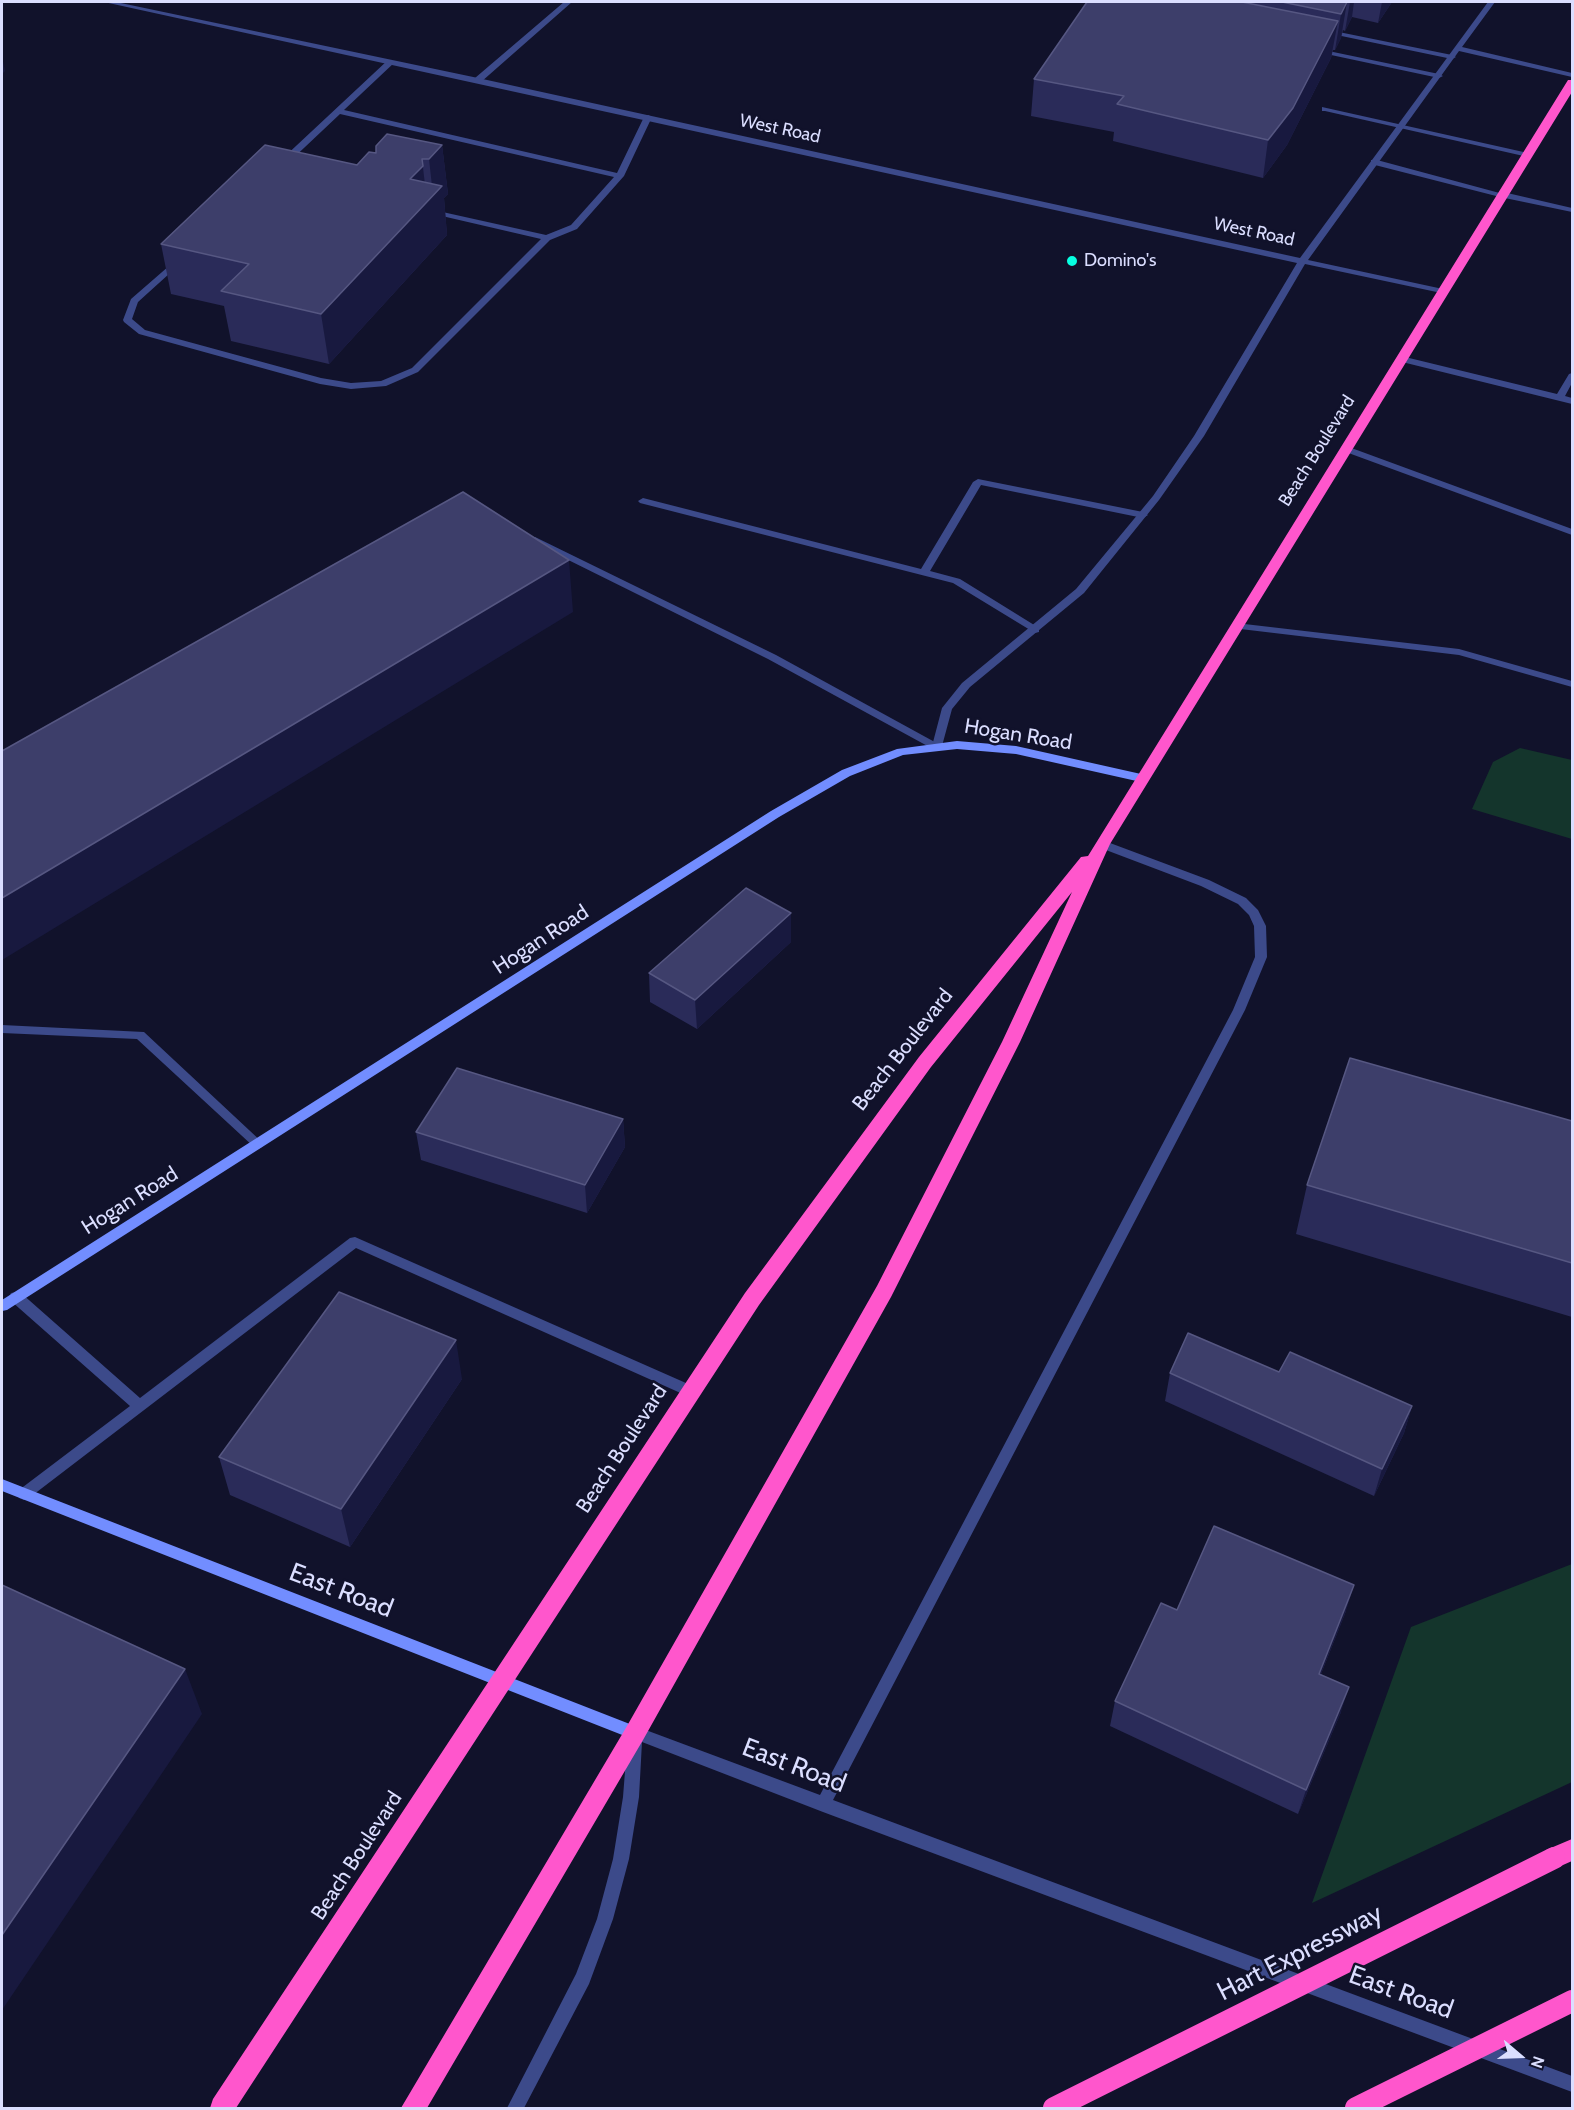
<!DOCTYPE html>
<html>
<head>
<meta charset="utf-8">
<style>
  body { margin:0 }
  #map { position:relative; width:1574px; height:2110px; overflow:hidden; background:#11122b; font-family:Cabin,sans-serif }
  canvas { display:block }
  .frame { position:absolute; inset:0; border:3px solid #dbdeff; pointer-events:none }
  .north { position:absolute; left:1490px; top:2026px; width:60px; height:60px; -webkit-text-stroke:4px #11122b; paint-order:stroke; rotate:109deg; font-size:16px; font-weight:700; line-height:24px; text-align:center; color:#dbdeff }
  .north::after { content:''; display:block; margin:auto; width:21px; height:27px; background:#dbdeff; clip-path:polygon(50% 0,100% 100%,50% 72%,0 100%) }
</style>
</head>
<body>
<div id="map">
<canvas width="1574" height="2110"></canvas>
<div class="frame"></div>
<div class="north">N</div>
</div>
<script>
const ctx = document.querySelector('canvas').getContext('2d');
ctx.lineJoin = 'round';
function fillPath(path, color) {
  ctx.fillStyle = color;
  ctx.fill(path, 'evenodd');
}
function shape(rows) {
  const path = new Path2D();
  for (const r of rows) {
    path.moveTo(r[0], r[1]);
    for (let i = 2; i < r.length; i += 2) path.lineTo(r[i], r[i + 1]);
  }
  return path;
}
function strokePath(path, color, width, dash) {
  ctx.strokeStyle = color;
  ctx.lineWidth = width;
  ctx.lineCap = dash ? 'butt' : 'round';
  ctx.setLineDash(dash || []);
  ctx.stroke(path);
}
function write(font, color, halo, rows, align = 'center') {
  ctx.font = font + ' Cabin,sans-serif';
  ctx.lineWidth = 5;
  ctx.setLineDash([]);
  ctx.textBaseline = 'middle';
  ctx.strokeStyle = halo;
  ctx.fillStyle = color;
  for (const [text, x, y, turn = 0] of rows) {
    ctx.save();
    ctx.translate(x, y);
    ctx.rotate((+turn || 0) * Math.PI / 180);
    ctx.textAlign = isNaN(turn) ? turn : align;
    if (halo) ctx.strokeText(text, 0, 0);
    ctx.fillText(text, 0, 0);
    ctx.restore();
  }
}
const green = shape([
  [1520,748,1572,760,1572,839,1472,809,1493,762],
  [1572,1564,1572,1782,1312,1903,1411,1627]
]);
const lane = shape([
  [564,2,572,2,481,82,475,82,475,78,564,2],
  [1324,29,1452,55,1456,57,1452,59,1327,33,1323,31,1324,29],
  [1314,48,1439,74,1443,76,1439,78,1317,52,1313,50,1314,48],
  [388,60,395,62,344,110,617,173,644,117,648,115,652,117,624,176,577,229,550,240,418,372,386,386,351,389,320,384,139,334,124,322,123,320,131,299,177,259,180,260,180,264,138,302,132,319,145,330,321,378,351,383,381,381,412,368,541,239,429,213,429,209,546,235,571,225,614,177,340,114,287,164,281,164,281,160,388,60],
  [1322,107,1528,153,1532,155,1528,157,1325,111,1322,111,1322,107],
  [1371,160,1377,160,1507,195,1500,197,1371,164,1371,160],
  [1401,356,1557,394,1569,374,1572,373,1572,383,1565,396,1572,398,1572,404,1398,361,1396,359,1401,356],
  [1346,446,1572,529,1572,535,1343,451,1343,447,1346,446],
  [978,479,1143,512,1148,515,1143,518,981,485,930,571,960,579,1039,628,1039,632,1035,633,953,583,640,503,638,501,643,498,921,569,973,482,978,479],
  [535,537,776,655,942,746,937,750,933,749,768,659,532,542,532,538,535,537],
  [1236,623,1459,649,1572,681,1572,687,1459,655,1232,628,1232,624,1236,623],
  [2,1025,144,1032,264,1144,262,1147,258,1149,254,1147,137,1039,2,1033,2,1025],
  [355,1237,695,1387,697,1391,695,1395,690,1397,685,1395,356,1248,29,1498,24,1500,19,1498,17,1494,19,1490,130,1406,11,1301,9,1297,11,1293,16,1292,21,1293,140,1398,350,1238,355,1237]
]);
const street = shape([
  [104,2,116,2,478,78,1300,258,1488,2,1495,2,1462,47,1572,73,1572,77,1459,51,1308,260,1443,289,1447,292,1446,294,1305,264,1204,436,1159,500,1084,593,970,687,952,709,942,746,937,750,932,746,942,708,962,683,1076,589,1153,496,1194,436,1297,263,104,2],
  [1503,192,1572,208,1572,212,1500,197,1500,193,1503,192],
  [1102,840,1209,880,1246,898,1258,910,1266,926,1267,957,1245,1010,833,1800,1572,2076,1572,2092,823,1812,642,1742,639,1797,629,1859,613,1919,589,1984,524,2108,507,2108,576,1974,597,1919,613,1859,623,1797,628,1733,630,1728,635,1726,820,1795,1233,1010,1255,957,1254,926,1249,915,1238,904,1201,886,1098,847,1096,844,1102,840]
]);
const secondary = shape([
  [957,741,1016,746,1141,774,1146,778,1141,782,1016,754,957,749,903,755,850,776,779,817,7,1310,2,1311,2,1300,771,811,842,770,897,749,957,741],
  [2,1479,640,1728,642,1733,640,1738,635,1740,2,1491,2,1479]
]);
const highway = shape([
  [1568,80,1572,80,1572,92,1110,844,1020,1042,891,1297,643,1740,427,2108,401,2108,627,1726,877,1286,1002,1042,1072,892,931,1067,759,1305,236,2108,210,2108,213,2099,745,1293,919,1057,1081,857,1088,856,1568,80],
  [1572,1839,1572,1861,1554,1869,1546,1866,1542,1858,1546,1850,1572,1839]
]);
const highwayBridge = shape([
  [1054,2108,1554,1858],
  [1356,2108,1572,2001]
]);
const wall = shape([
  [1087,2,1392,2,1378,23,1352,17,1345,31,1343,30,1341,38,1335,50,1333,50,1331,58,1287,145,1263,178,1113,141,1114,132,1031,116,1034,79],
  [442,145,448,194,444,198,447,235,329,364,231,341,224,306,171,294,161,244,357,165],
  [791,942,697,1029,650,1002,649,973],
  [623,1119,625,1147,587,1213,421,1160,416,1132],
  [1572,1121,1572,1317,1296,1234,1307,1185],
  [1170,1373,1412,1406,1404,1433,1374,1496,1165,1401],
  [462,1379,350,1547,230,1495,219,1457],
  [1177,1610,1346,1611,1321,1674,1341,1712,1298,1814,1110,1726,1115,1701]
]);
const shadedWall = shape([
  [1347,2,1341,38,1335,50,1341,14],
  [1350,2,1354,2,1352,17,1345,31],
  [1382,2,1392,2,1378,23],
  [1338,21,1331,58,1287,145,1263,178,1268,140],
  [2,57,5,71,2,74],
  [442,145,448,194,444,198,447,235,329,364,321,314,410,179,422,159,427,202,433,195,429,159],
  [569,560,573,612,2,960,2,898],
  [791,913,791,942,697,1029,695,1000],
  [623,1119,625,1147,587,1213,585,1185],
  [456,1340,462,1379,350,1547,341,1509],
  [1412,1406,1404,1433,1374,1496,1382,1469],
  [1354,1585,1346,1611,1311,1699,1319,1674],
  [185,1669,202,1714,2,2010,2,1935],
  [1349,1687,1341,1712,1298,1814,1306,1790]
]);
const building = shape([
  [1087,2,1242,2,1338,21,1293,108,1268,140,1117,104,1124,96,1034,79,1087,2],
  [1282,2,1347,2,1341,14,1282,2],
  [387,134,442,145,429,159,422,159,423,166,410,179,442,186,321,314,221,291,249,264,161,244,265,145,357,165,369,152,376,153,376,146,387,134],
  [463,492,569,560,2,898,2,751,463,492],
  [746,888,791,913,695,1000,649,973,746,888],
  [1350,1058,1572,1121,1572,1263,1307,1185,1350,1058],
  [457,1068,623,1119,585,1185,416,1132,457,1068],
  [339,1292,456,1340,341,1509,219,1457,339,1292],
  [1188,1333,1279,1372,1290,1352,1412,1406,1382,1469,1170,1373,1188,1333],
  [1214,1526,1354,1585,1319,1674,1349,1687,1306,1790,1115,1701,1161,1603,1177,1610,1214,1526],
  [2,1585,185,1669,2,1935,2,1585]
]);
const markers = [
  [1072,261,6,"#07ffe1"]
];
const farStreetnames = [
  ["West Road",780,129,12],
  ["West Road",1254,232,12],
  ["Beach Boulevard",1317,451,-58]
];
const farPoinames = [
  ["Domino's",1084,261]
];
const streetNames = [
  ["Hogan Road",1018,735,9],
  ["Hogan Road",541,940,-33],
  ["Beach Boulevard",903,1050,-52],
  ["Hogan Road",130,1201,-32],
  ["Beach Boulevard",622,1449,-57],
  ["Beach Boulevard",357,1856,-57]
];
const nearStreetnames = [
  ["East Road",341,1591,21],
  ["East Road",794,1766,21],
  ["Hart Expressway",1300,1953,-27],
  ["East Road",1401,1993,20]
];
fillPath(green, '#14352c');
fillPath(lane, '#3c4a8a');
fillPath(street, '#3c4a8a');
fillPath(secondary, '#728dff');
fillPath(highway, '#ff56cc');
strokePath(highwayBridge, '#ff56cc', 22);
fillPath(wall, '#2a2b59');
fillPath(shadedWall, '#18193f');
fillPath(building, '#3d3e6a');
strokePath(building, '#565782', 1.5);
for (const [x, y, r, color] of markers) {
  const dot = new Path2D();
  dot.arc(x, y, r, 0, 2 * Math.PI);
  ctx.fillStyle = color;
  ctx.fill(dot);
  strokePath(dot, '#11122b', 2);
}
write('18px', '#dbdeff', '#11122b', farStreetnames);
write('18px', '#dbdeff', '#11122b', farPoinames, 'left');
write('21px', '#dbdeff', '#11122b', streetNames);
write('26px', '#dbdeff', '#11122b', nearStreetnames);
</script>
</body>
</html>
